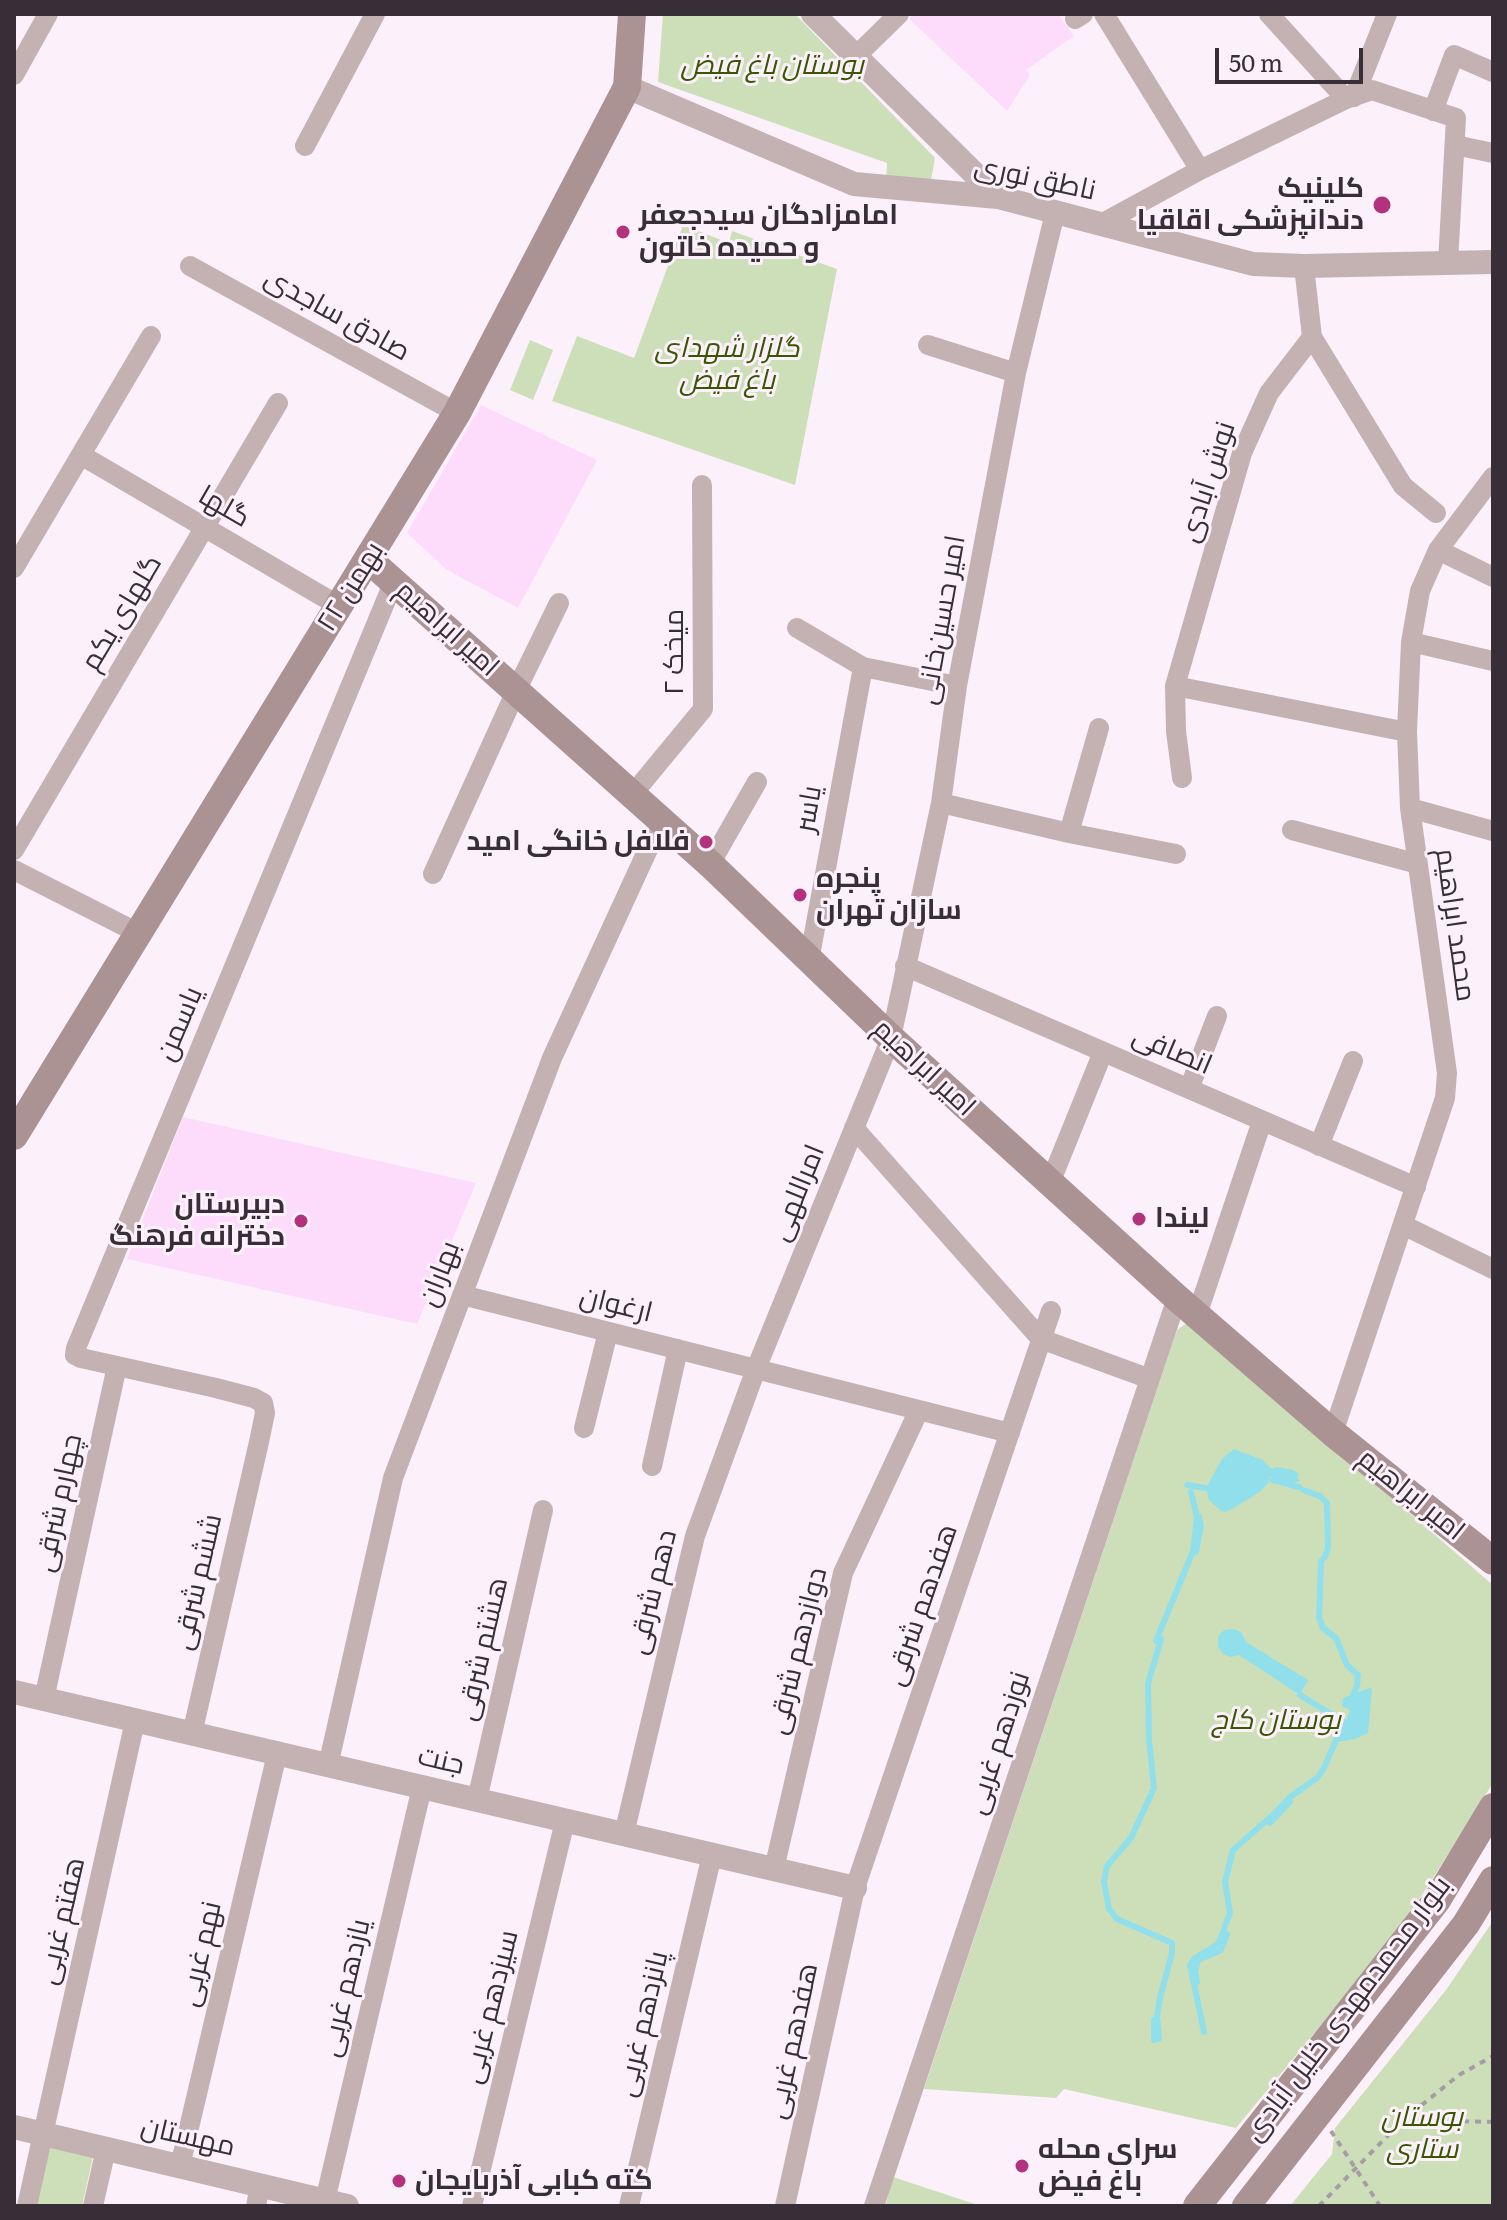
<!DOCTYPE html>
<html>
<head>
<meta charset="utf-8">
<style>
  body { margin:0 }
  #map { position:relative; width:1507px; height:2220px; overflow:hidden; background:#fcf1fb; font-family:Literata,serif }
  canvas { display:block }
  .frame { position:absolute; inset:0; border:16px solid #382e38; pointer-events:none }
  .scale { position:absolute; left:1215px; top:48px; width:148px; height:36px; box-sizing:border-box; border:4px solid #382e38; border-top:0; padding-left:10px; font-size:24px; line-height:28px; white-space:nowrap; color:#382e38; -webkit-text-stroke:6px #fcf1fb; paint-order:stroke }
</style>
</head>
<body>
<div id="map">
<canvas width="1507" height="2220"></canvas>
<div class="frame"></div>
<div class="scale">50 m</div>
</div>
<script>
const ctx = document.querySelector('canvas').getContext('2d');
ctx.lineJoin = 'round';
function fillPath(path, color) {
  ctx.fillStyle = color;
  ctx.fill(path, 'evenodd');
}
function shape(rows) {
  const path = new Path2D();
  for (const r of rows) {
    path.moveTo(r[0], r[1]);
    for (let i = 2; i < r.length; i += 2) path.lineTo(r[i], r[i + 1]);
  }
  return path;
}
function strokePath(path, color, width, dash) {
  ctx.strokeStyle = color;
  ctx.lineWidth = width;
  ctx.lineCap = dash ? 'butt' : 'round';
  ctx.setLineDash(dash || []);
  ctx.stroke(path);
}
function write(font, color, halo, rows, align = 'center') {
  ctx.font = font + ' Literata,Cairo,serif';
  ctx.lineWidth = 6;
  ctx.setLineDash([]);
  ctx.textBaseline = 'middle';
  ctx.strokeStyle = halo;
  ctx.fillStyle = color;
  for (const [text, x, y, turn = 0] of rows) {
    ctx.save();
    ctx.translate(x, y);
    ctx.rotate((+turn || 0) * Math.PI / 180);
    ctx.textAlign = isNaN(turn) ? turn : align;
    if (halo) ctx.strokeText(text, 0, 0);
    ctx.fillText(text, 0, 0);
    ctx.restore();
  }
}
const built = shape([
  [914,14,1058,14,1074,36,1026,70,1030,75,1007,111,909,19],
  [481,405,597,460,518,608,447,570,407,533],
  [183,1117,476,1183,417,1324,127,1259]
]);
const green = shape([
  [663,14,795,14,935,158,930,186,886,180,887,163,658,82],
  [683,225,729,243,732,231,837,269,795,485,552,401,577,336,634,358],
  [530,340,553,350,533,400,510,390],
  [1188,1322,1493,1585,1493,1783,1424,1892,1387,1945,1236,2128,1064,2089,1056,2098,924,2089,1177,1330],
  [1493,1921,1493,2206,1290,2206,1332,2154,1335,2128,1446,1990],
  [51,2143,94,2152,82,2206,36,2206],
  [893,2177,981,2206,886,2204]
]);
const water = shape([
  [1234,1449,1263,1460,1271,1469,1277,1467,1293,1470,1299,1474,1297,1477,1300,1481,1293,1483,1277,1480,1270,1476,1269,1482,1261,1491,1234,1508,1225,1512,1221,1511,1209,1500,1206,1488,1222,1459],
  [1234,1629,1242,1633,1246,1642,1308,1680,1300,1695,1239,1655,1231,1657,1223,1654,1218,1647,1218,1637,1224,1630],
  [1369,1688,1372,1689,1368,1733,1355,1739,1338,1742,1350,1710,1342,1706,1343,1698]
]);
const stream = shape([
  [1273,1480,1299,1487],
  [1187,1485,1206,1488],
  [1303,1490,1320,1496,1327,1503,1328,1547,1325,1557,1321,1561,1319,1617,1323,1628,1336,1638,1347,1665,1358,1675,1357,1686,1353,1695],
  [1196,1552,1201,1526,1199,1516],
  [1156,1641,1193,1551,1197,1517,1191,1492],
  [1270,1823,1290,1802],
  [1225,1926,1230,1913,1225,1882,1233,1850,1275,1813,1290,1797,1317,1778,1323,1770,1344,1722,1300,1695],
  [1197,1982,1195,1972,1198,1960,1221,1950,1227,1934],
  [1154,2020,1154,2040],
  [1204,2032,1190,1965,1195,1958,1218,1944,1224,1930],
  [1159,2039,1157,2017,1160,1998,1172,1953,1172,1943,1117,1919,1109,1909,1104,1882,1107,1866,1131,1838,1154,1788,1149,1740,1148,1684,1161,1639]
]);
const path = shape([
  [1403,2120,1493,2122],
  [1331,2131,1380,2206],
  [1319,2206,1403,2120,1459,2075,1493,2056]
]);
const minor = shape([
  [1104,14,1200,170],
  [1269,14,1346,99],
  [1075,19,1083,14],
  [855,57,899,14],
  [14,75,48,14],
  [1354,97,1387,14],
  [1433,111,1454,55,1493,72],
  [1455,145,1493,153],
  [305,146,375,14],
  [1101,224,1200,170,1346,99,1372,90,1456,118,1448,263],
  [190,266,457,413],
  [1304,266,1312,337,1403,486,1436,513],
  [1312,337,1269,393,1242,453,1175,686,1407,732],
  [928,345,1016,373],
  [81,455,339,606],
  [1438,550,1493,577],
  [14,568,151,336],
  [797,628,863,667,957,686],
  [1411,642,1493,661],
  [1175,686,1176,731,1182,778],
  [632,795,703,709,702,485],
  [941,803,1069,833,1176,854],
  [1410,808,1493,831],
  [1292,830,1418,864],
  [1069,833,1099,728],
  [14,850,278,403],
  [710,864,757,782],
  [14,870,140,934],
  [433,874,516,691,559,603],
  [809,961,863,667],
  [905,966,1416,1187],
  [1189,1089,1217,1016],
  [854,1128,1041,1339,1150,1379],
  [1319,1146,1353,1061],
  [1050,1183,1103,1052],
  [1403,1225,1493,1269],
  [462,1295,1010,1433],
  [1197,1315,1262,1121],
  [584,1428,608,1332],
  [1333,1433,1445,1098,1447,1073,1410,808,1407,732,1411,642,1420,591,1438,550,1493,477],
  [652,1466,678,1349],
  [44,1699,117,1366],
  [192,1734,259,1442,265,1413,263,1403,254,1398,216,1388,81,1358,75,1355,76,1348,394,581],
  [328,1766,393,1478,552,1058,661,821],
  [477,1800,543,1510],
  [624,1834,695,1536,756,1369,891,1038,941,803,957,686,1016,373,1055,213],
  [774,1869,843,1573,919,1410],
  [180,2166,277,1754],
  [325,2201,422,1787],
  [27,2206,135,1721],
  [93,2206,106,2149],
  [256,2206,260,2185],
  [472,2206,565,1821],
  [629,2206,712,1855],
  [785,2206,855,1888,1051,1311],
  [874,2206,1177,1298]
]);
const tertiary = shape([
  [813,14,998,197],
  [627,87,854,184,998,197,1253,264,1304,266,1493,262],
  [14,1692,855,1888],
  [14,2127,347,2206]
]);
const secondary = shape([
  [369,560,710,864,891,1038,1177,1298,1333,1433,1493,1561],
  [14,1136,457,413,627,87,632,14],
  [1197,2206,1437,1900,1493,1807],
  [1246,2206,1466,1924,1493,1880]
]);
const markers = [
  [1382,205,10,"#b2327e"],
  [623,232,8,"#b2327e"],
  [706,842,8,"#b2327e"],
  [800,895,8,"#b2327e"],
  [1139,1219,8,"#b2327e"],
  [301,1221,8,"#b2327e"],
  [1022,2166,8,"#b2327e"],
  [399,2181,8,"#b2327e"]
];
const parkNames = [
  ["بوستان باغ فیض",772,66],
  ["گلزار شهدای",727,349],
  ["باغ فیض",727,381],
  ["بوستان کاج",1276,1721],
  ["بوستان",1422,2118],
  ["ستاری",1422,2150]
];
const streetNames = [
  ["ناطق نوری",1035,179,12],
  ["صادق ساجدی",337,315,29],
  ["نوش آبادی",1208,482,-72],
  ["گلها",224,507,30],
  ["۲۲ بهمن",351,587,-58],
  ["گلهای یکم",122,613,-59],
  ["امیر حسین‌خانی",942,620,-80],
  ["امیر ابراهیم",447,629,42],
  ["میخک ۲",675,652,-90],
  ["یاسر",809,809,-80],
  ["محمد ابراهیم",1455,925,82],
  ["یاسمن",180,1024,-67],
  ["انصافی",1172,1051,23],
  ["امیر ابراهیم",924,1068,43],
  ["امراللهی",798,1193,-68],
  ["بهاران",440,1274,-69],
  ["ارغوان",616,1305,14],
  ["امیر ابراهیم",1411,1495,39],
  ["چهارم شرقی",59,1503,-78],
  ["ششم شرقی",198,1582,-77],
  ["دهم شرقی",653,1592,-76],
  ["هفدهم شرقی",922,1605,-71],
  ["هشتم شرقی",483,1649,-77],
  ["دوازدهم شرقی",798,1651,-76],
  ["نوزدهم غربی",999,1743,-72],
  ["جنت",441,1761,13],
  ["هفتم غربی",62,1921,-77],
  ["نهم غربی",201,1954,-77],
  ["یازدهم غربی",346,1988,-77],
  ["سیزدهم غربی",491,2007,-76],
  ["بلوار محمدمهدی خلیل آبادی",1348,2009,-53],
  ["پانزدهم غربی",643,2024,-77],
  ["هفدهم غربی",793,2041,-78],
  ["مهستان",188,2137,13]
];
const poiNames = [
  ["کلینیک",1364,189,"right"],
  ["دندانپزشکی اقاقیا",1364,221,"right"],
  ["امامزادگان سیدجعفر",639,216],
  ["و حمیده خاتون",639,248],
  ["فلافل خانگی امید",690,842,"right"],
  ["پنجره",816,879],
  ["سازان تهران",816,911],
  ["دبیرستان",285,1205,"right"],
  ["دخترانه فرهنگ",285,1237,"right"],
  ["لیندا",1155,1219],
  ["سرای محله",1038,2150],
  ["باغ فیض",1038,2182],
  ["کته کبابی آذربایجان",415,2181]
];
fillPath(built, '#fddcfb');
fillPath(green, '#cddfb9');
fillPath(water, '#91dfeb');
strokePath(stream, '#91dfeb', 6);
strokePath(path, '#a79ca6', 4, [6, 6]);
strokePath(minor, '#c4b2b3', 20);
strokePath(tertiary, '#c4b2b3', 24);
strokePath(secondary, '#ab9293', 28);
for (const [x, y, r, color] of markers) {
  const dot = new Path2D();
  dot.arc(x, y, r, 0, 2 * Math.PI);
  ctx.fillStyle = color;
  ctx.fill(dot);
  strokePath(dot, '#fcf1fb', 3);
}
write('italic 28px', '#395601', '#fcf1fb', parkNames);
write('28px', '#382e38', '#fcf1fb', streetNames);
write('bold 28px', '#382e38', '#fcf1fb', poiNames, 'left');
</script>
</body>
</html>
